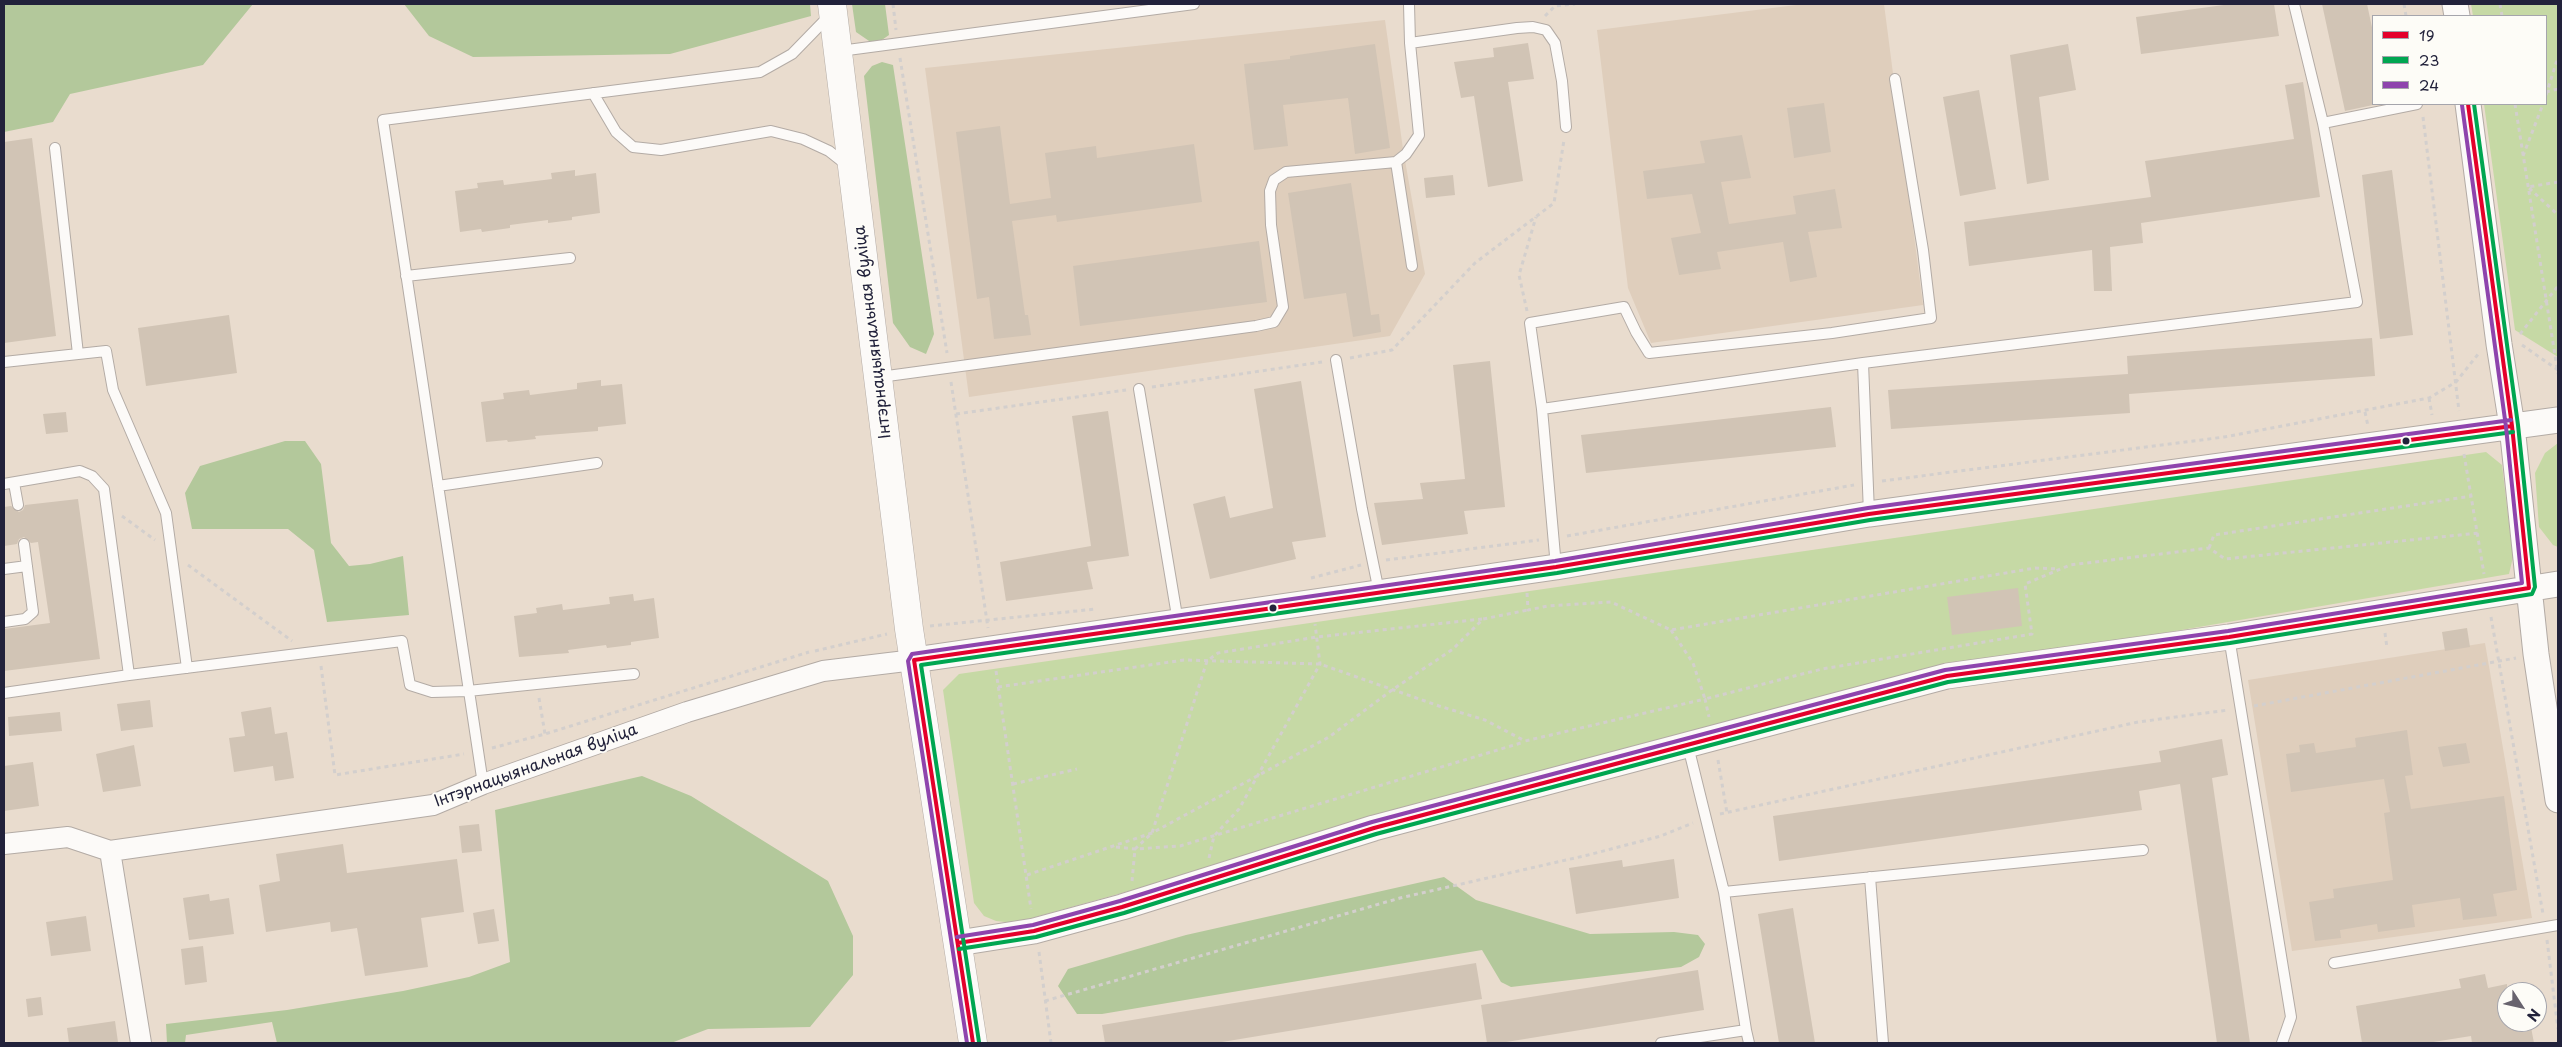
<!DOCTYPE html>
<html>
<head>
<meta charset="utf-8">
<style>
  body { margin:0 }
  #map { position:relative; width:2562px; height:1047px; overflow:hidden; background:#e9dcce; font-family:"Playpen Sans",sans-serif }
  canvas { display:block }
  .frame { position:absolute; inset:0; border:5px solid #22223b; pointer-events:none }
  .legend { position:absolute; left:2372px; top:15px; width:175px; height:90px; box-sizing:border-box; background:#fdfcf7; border:1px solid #a5a5ac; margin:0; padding:6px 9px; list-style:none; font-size:15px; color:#22223b }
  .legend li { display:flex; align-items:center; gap:10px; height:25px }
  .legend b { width:25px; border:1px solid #a5a5ac }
  .north { position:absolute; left:2497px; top:982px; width:50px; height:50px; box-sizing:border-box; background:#fdfcf7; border:1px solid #a5a5ac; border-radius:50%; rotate:125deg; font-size:14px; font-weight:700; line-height:20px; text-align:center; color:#22223b }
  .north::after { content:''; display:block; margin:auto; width:18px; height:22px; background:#68636e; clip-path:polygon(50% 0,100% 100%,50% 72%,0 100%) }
</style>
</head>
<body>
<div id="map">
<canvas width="2562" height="1047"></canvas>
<div class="frame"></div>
<ul class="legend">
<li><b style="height:6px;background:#e4002b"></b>19</li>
<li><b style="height:6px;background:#00a651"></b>23</li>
<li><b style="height:6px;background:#8e44ad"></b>24</li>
</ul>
<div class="north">N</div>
</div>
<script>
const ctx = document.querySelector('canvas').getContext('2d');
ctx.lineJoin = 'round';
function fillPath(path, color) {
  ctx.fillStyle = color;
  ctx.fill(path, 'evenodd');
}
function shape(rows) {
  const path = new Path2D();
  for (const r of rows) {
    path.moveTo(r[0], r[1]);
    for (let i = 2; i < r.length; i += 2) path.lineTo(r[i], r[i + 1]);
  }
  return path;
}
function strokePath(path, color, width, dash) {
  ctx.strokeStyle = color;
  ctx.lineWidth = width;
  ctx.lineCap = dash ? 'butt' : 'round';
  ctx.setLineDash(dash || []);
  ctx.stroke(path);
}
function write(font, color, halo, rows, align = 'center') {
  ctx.font = font + ' "Playpen Sans",sans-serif';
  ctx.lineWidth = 4;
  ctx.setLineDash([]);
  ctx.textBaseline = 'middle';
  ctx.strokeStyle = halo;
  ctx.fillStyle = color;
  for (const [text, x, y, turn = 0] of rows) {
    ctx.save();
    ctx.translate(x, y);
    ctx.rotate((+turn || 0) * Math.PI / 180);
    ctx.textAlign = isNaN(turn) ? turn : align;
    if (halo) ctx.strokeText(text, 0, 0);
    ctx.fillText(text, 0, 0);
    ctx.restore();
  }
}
const built = shape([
  [1804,4,1884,4,1923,305,1651,343,1628,288,1597,30],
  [1385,20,1403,149,1425,274,1390,336,969,397,925,68],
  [2485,643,2532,918,2292,951,2248,680]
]);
const green = shape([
  [2471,4,2558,4,2558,357,2515,330,2484,104,2546,104,2546,16,2473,16],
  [2558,443,2558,547,2553,545,2539,527,2535,473,2545,453],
  [2486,452,2502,465,2513,557,2509,574,1883,681,1014,923,996,921,984,916,974,903,943,690,959,674]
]);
const forest = shape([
  [4,4,253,4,203,65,70,94,53,122,4,132],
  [404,4,810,4,811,16,670,54,473,57,429,36],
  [852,4,885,4,889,35,879,42,872,43,856,32],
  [882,62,893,65,934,334,926,354,910,347,893,323,864,76,872,66],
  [285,441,305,441,321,464,331,543,349,566,370,564,403,556,409,615,327,622,314,550,288,529,192,529,185,493,200,466],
  [642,776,691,796,828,881,853,936,853,975,810,1027,708,1029,671,1043,277,1043,272,1022,186,1035,185,1043,167,1043,166,1024,287,1010,403,991,469,977,510,962,495,810],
  [1444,877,1476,900,1590,934,1674,932,1698,935,1705,944,1699,957,1681,967,1511,987,1501,982,1482,950,1102,1014,1077,1014,1058,986,1068,969,1186,935]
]);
const building = shape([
  [2231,4,2274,4,2279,36,2141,54,2136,17],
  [2322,4,2367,4,2373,32,2373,105,2345,111],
  [1528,43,1534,79,1508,82,1523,181,1488,187,1474,96,1461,98,1454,62,1494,57,1493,48],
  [1375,44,1390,148,1355,154,1348,98,1283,105,1288,146,1254,150,1244,64,1290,59,1290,56],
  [2068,44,2076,90,2039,97,2049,180,2027,184,2010,55],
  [2303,82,2320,197,2141,223,2143,243,2110,247,2112,291,2094,291,2092,250,1969,266,1964,222,2151,197,2145,161,2294,139,2285,85],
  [1979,90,1996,189,1960,196,1943,97],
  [1824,103,1831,152,1794,158,1787,108],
  [1000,126,1010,204,1051,198,1045,153,1096,146,1097,158,1194,144,1202,202,1057,222,1056,215,1012,221,1025,315,1028,315,1031,335,994,339,989,297,977,299,956,132],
  [1742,135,1751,178,1721,182,1729,224,1796,214,1793,196,1835,189,1842,228,1808,232,1817,277,1790,282,1783,242,1717,252,1721,269,1679,275,1671,238,1701,233,1692,194,1647,199,1643,171,1705,163,1700,141],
  [32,138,56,336,4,343,4,142],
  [575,170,575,176,596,173,600,213,572,217,572,220,548,223,548,220,510,225,510,228,482,232,481,229,460,232,455,191,478,188,477,183,503,180,504,185,552,179,551,173],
  [2392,170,2413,335,2380,339,2362,175],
  [1453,175,1455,195,1426,198,1424,178],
  [1351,183,1371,315,1379,314,1381,332,1353,337,1346,293,1304,299,1288,193],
  [1259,241,1267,302,1080,326,1073,266],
  [229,315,237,373,146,386,138,328],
  [2372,338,2375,376,2129,394,2130,413,1891,429,1888,390,2128,374,2127,356],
  [1490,361,1505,507,1464,511,1468,534,1382,545,1374,503,1423,499,1420,483,1465,479,1453,365],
  [601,380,601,386,622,384,626,424,598,427,598,431,535,436,536,439,508,442,507,440,486,442,481,402,504,399,503,393,529,390,530,395,577,389,577,383],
  [1301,381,1326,537,1292,542,1296,559,1210,579,1193,504,1225,496,1230,518,1273,508,1254,389],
  [1831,407,1836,447,1586,473,1581,435],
  [1108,411,1129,556,1087,562,1093,589,1006,601,1000,562,1091,546,1072,416],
  [66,412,68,432,46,434,43,414],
  [78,499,100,659,4,671,4,629,50,623,38,542,31,543,24,537,19,539,17,544,4,546,4,507,11,506,19,512,23,510,25,505],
  [2018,588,2022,626,1952,635,1947,597],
  [633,594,634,601,654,598,659,638,631,642,631,645,607,648,606,645,568,650,569,653,519,657,514,616,537,613,536,608,562,604,563,610,610,604,609,597],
  [2467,628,2470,647,2445,651,2442,632],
  [150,700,153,727,121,731,117,704],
  [271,707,275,734,287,732,294,778,275,781,273,766,234,772,229,738,245,736,241,712],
  [60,712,62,731,9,736,8,717],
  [2407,730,2413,775,2405,776,2411,809,2504,796,2517,890,2493,894,2497,916,2463,920,2460,898,2412,905,2415,927,2378,932,2377,924,2340,930,2341,938,2315,941,2309,902,2334,898,2333,889,2393,880,2384,813,2390,812,2384,779,2291,792,2286,754,2300,752,2299,745,2314,743,2316,753,2356,747,2355,738],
  [2222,739,2228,775,2212,778,2250,1043,2217,1043,2180,784,2139,791,2142,810,1779,861,1773,816,2161,762,2159,751],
  [2466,743,2470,763,2443,767,2438,747],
  [134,745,141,786,103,792,96,754],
  [33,762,39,806,4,811,4,766],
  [479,824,482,851,462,853,459,826],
  [343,844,347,873,457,859,464,912,421,918,428,967,365,976,357,928,331,932,330,922,266,932,259,885,280,881,276,854],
  [1674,859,1679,898,1576,914,1569,868,1622,860,1623,867],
  [209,894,210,901,229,898,234,934,189,940,183,898],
  [1793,908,1815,1043,1779,1043,1758,914],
  [494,909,499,941,478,944,473,913],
  [86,916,91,951,51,956,46,922],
  [203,946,207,982,185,985,181,949],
  [1476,963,1482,999,1216,1043,1105,1043,1102,1025],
  [1698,970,1704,1010,1500,1043,1487,1043,1481,1005],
  [2485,974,2488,988,2507,984,2507,1022,2530,1022,2534,1043,2472,1043,2471,1036,2427,1043,2362,1043,2356,1006,2461,988,2459,979],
  [41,997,43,1015,28,1017,26,999],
  [115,1021,118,1042,69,1043,67,1028]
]);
const path = shape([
  [893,4,896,30],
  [2404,4,2406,16],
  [2500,4,2502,16],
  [1545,16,1555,6,1575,4],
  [900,58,947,353],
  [2546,92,2558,89],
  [2546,95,2558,57],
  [2515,104,2558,374],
  [2423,117,2459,411],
  [2523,156,2543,104],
  [2558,182,2528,187,2558,215],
  [1527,311,1519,275,1536,217],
  [2520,334,2558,286],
  [2522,345,2558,370],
  [1350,358,1392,350,1475,263,1554,203,1564,140],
  [951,382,988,628],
  [1152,387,1322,362],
  [2429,398,2432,415],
  [2365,412,2368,426],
  [956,414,1126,390],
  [2464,454,2484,574],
  [1882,481,2224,437,2429,398,2456,382,2479,353],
  [122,516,155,540],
  [1567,536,1854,485],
  [2209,548,2214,535,2472,496],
  [1386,560,1539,540],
  [188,565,292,641],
  [1311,578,1361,565],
  [1527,593,1528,610,1548,606,1611,602,1671,630,2035,568,2058,569],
  [2491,617,2543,914],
  [930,626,1096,609],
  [1671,630,1693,663,1705,699,1822,669,2032,634,2025,584,2070,565,2209,548,2225,559,2479,533],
  [2385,633,2387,648],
  [815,651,887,634],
  [321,666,335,775,464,754],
  [996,671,1031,909],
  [998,687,1184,660,1320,664,1439,706,1485,720,1525,741,1705,699,1709,717],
  [539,698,545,734],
  [2254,706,2516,658],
  [492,748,545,734,809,652],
  [1718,760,1727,813],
  [1013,784,1077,769],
  [1720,814,2138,722,2228,710],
  [1116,847,1135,849,1180,846,1524,742],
  [1209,858,1214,836,1239,809,1320,664,1315,624],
  [1027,875,1152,833,1329,737,1392,690,1453,649,1483,619,1528,610],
  [1132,881,1135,849,1152,833,1207,661,1218,653,1317,637,1482,619],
  [2547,940,2558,1029],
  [1039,952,1051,1043],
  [1045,1001,1400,898,1588,855,1661,836,1693,823]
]);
const service = shape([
  [1409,4,1410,43],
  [2294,4,2323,123],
  [840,51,1194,4],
  [593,93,616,132,633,147,661,150,771,131,803,139,829,151,848,166],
  [55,148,78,354],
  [1396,162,1412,266],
  [406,276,570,258],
  [1336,360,1362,509,1379,592],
  [4,362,106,351,113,390,166,513,187,668],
  [1863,363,1869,513],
  [880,377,1256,326,1274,322,1283,307,1271,225,1270,191,1274,180,1286,172,1396,162,1406,154,1419,135,1410,43,1517,28,1533,27,1546,30,1555,43,1562,81,1566,127],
  [1139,389,1178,622],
  [1542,409,1530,323,1624,307,1636,332,1649,353,1832,333,1931,318,1923,250,1895,79],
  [14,483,18,505],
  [4,484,80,471,92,476,104,489,129,675],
  [438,486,597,463],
  [1556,567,1542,409,1863,363,2357,302,2323,123,2417,104],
  [4,569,27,566],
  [4,622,25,619,33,612,24,544],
  [2229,637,2291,1017,2282,1043],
  [4,693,129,675,402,641,410,685,432,692,468,691,634,674],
  [483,784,383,120,760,72,792,54,829,16],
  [1870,877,1883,1043],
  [1724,892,2143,850],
  [2334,963,2558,925],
  [1746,1030,1749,1043],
  [1661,1043,1746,1030,1724,892,1688,746]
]);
const minor = shape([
  [4,844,68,837,110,851,433,805,483,784,687,712,823,671,914,660],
  [110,851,141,1043]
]);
const tertiary = shape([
  [2455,4,2457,16],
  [2468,104,2499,344,2512,426,2536,654,2558,800],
  [914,660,1556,567,1869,514,2558,420],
  [958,943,1034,931,1122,907,1374,828,1947,676,2229,637,2558,584]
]);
const secondary = shape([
  [832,4,909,629,973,1043]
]);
const bus1 = shape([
  [958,943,1034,931,1122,907,1374,828,1947,676,2229,637,2529,588,2512,426,2468,104],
  [973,1043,914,660,1556,567,1869,514,2512,426]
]);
const bus2 = shape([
  [959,949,1036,937,1124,913,1376,834,1948,682,2230,643,2532,594,2535,587,2518,425,2474,104],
  [979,1042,921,665,1557,573,1870,520,2513,432]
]);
const bus3 = shape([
  [957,937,1033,925,1120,901,1372,822,1945,670,2228,631,2522,583,2506,427,2462,105],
  [967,1043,908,661,912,654,1555,561,1868,508,2511,420]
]);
const markers = [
  [2406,441,4.5,"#22223b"],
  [1273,608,4.5,"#22223b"]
];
const streetNames = [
  ["Інтэрнацыянальная вуліца",873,332,-97],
  ["Інтэрнацыянальная вуліца",536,766,-20]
];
fillPath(built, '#dfcebc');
fillPath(green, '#c6d9a5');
fillPath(forest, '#b3c89b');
fillPath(building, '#d1c4b5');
strokePath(service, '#b3aba5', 12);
strokePath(minor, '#b3aba5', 22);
strokePath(tertiary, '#b3aba5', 27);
strokePath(secondary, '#b3aba5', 29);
strokePath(path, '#d3cfcd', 3, [4, 4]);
strokePath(service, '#fcfaf8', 10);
strokePath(minor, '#fcfaf8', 20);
strokePath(tertiary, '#fcfaf8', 25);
strokePath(secondary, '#fcfaf8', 28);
strokePath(bus1, '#e4002b', 4);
strokePath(bus2, '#00a651', 4);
strokePath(bus3, '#8e44ad', 4);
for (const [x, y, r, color] of markers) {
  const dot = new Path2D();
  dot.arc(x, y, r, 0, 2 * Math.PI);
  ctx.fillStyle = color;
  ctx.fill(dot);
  strokePath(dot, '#fdfcf7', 2);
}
write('16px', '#22223b', '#fdfcf7', streetNames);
</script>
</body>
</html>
